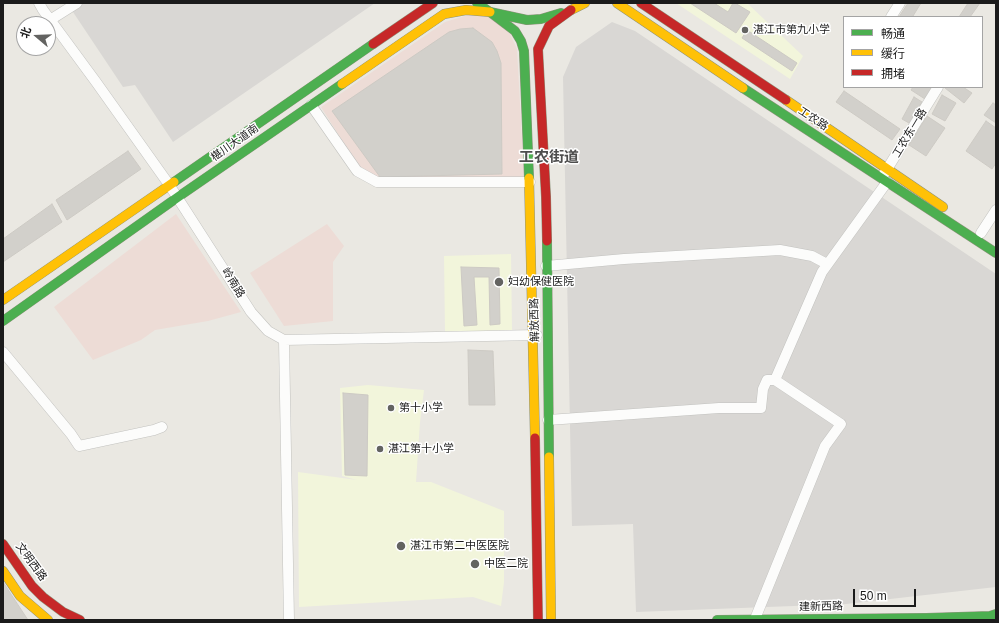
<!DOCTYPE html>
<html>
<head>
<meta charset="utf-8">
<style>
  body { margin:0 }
  #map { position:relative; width:999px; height:623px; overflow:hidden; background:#eae8e2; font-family:Arial,"Noto Sans SC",sans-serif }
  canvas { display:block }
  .frame { position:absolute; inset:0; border:4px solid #1b1b1b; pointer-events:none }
  .legend { position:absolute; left:843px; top:16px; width:140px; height:72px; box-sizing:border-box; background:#fff; border:1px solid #a4a4a4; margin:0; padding:5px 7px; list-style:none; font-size:12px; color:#1b1b1b }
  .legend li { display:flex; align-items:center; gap:8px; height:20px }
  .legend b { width:20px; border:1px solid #a4a4a4 }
  .north { position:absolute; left:16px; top:16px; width:40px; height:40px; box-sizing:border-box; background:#fff; border:1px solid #a4a4a4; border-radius:50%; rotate:289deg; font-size:11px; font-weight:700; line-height:16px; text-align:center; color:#1b1b1b }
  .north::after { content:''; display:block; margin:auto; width:14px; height:18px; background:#636361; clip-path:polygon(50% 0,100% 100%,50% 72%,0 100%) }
  .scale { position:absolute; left:853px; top:589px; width:63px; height:18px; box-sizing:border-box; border:2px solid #1b1b1b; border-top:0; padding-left:5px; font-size:12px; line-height:14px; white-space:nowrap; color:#1b1b1b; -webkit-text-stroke:3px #fff; paint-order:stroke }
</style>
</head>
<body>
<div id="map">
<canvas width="999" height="623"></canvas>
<div class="frame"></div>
<ul class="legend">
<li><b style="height:5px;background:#4caf50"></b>畅通</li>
<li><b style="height:5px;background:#ffc107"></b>缓行</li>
<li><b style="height:5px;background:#c62828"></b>拥堵</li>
</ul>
<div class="north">北</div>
<div class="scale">50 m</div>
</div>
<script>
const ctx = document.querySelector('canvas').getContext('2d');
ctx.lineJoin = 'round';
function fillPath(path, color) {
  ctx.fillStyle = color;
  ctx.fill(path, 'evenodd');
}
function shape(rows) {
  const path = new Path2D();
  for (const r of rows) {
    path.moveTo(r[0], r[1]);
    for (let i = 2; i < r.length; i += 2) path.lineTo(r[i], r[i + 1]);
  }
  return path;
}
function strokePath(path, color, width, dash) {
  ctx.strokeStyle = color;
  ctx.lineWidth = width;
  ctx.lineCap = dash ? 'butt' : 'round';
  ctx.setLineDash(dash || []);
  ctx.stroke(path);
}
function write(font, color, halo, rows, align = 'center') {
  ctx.font = font + ' Arial,"Noto Sans SC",sans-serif';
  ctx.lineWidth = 3;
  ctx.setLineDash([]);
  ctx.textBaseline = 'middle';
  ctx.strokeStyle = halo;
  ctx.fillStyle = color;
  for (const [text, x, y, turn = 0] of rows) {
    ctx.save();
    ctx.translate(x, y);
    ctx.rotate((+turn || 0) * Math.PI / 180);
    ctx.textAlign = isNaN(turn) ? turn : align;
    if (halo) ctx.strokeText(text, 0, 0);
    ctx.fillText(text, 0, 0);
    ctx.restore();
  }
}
const residential = shape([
  [67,3,375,3,173,142,135,85,123,87],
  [612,22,635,31,996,274,996,587,846,604,636,612,633,524,572,526,563,77,576,47]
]);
const commercial = shape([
  [468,15,489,16,510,34,517,49,524,177,378,180,360,169,321,107,445,22],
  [176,214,241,312,208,321,155,330,141,340,93,360,54,307],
  [327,224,344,246,333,262,333,321,284,326,250,273]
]);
const education = shape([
  [676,3,747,3,803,56,790,79],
  [511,254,512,330,445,332,444,256],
  [368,385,424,390,420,422,416,482,431,482,504,511,504,582,501,606,473,597,299,607,298,472,357,480,342,476,340,388]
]);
const building = shape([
  [690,3,714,3,728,12,733,3,735,3,750,12,736,33,690,3],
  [908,3,921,3,913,16,915,17,899,17,908,3],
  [968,3,980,3,970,17,959,17,968,3],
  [473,28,492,42,497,51,501,63,502,174,380,177,332,111,449,32,460,29,473,28],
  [747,30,797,63,792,71,742,38,747,30],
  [913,87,933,87,925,99,911,90,913,87],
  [946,87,963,87,972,93,964,103,945,88,946,87],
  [844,91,900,129,892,140,836,102,844,91],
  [942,95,956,103,945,121,932,114,942,95],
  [914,97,922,102,909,123,902,119,914,97],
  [993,103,996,105,996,123,984,115,993,103],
  [927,116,945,128,926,156,909,145,927,116],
  [986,121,996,128,996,163,992,169,966,151,986,121],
  [128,151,141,169,67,220,56,200,128,151],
  [52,204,62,222,3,262,3,239,52,204],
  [461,267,499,268,500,324,490,325,489,277,474,277,477,325,464,326,461,267],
  [468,350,493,351,495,405,469,405,468,350],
  [343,393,368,395,367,476,345,475,343,393],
  [3,582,28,620,3,620,3,582]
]);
const street = shape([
  [39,3,43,10,96,82,170,186,251,312,268,331,284,340,537,335],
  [891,17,900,3],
  [50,20,77,3],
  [311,105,357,171,377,182,530,182],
  [884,174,938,87],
  [981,233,996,210],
  [546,266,624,259,780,250,812,256,827,264],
  [284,340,289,620],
  [3,352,71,434,79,446,154,430,162,427],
  [548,420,719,408,761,408,763,389,767,380,775,380],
  [755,619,825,446,841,424,775,380,822,272,887,182]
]);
const fast = shape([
  [477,3,490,12,527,20,541,19,561,13],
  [490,12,515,31,521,41,524,51,529,178],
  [743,88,996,253],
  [174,182,373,44],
  [547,241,549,457],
  [3,321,178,197,342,84],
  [717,620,926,618,990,616,996,614]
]);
const slow = shape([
  [617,3,743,88],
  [571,10,585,3],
  [342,84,444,14,466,10,490,12],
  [786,100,943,207],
  [529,178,535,438],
  [3,300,174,182],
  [549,457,551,620],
  [3,571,20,596,48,620]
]);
const jam = shape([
  [641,3,786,100],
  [373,44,433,3],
  [547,241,546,197,538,49,549,26,571,10],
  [535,438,538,620],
  [3,544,32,586,43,597,63,612,80,620]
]);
const markers = [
  [745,30,4,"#636361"],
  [499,282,5,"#636361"],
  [391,408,4,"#636361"],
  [380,449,4,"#636361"],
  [401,546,5,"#636361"],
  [475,564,5,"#636361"]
];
const poiNames = [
  ["湛江市第九小学",753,30],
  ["妇幼保健医院",508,282],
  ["第十小学",399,408],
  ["湛江第十小学",388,449],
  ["湛江市第二中医医院",410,546],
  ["中医二院",484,564]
];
const streetNames = [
  ["工农路",813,119,33],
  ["工农东一路",910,133,-59],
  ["椹川大道南",235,143,-35],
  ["岭南路",233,283,58],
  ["解放西路",535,320,-91],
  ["文明西路",31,562,54],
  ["建新西路",821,607,-1]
];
const districtNames = [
  ["工农街道",549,158]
];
fillPath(residential, '#d9d7d4');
fillPath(commercial, '#eddcd6');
fillPath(education, '#f2f5db');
fillPath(building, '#d2d0cb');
strokePath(building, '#cdcac4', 1);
strokePath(street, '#c2c2bf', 11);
strokePath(fast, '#8e937b', 10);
strokePath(slow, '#8e937b', 10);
strokePath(jam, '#8e937b', 10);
strokePath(street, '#fcfcfb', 10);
strokePath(fast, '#4caf50', 9);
strokePath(slow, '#ffc107', 9);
strokePath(jam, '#c62828', 9);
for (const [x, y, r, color] of markers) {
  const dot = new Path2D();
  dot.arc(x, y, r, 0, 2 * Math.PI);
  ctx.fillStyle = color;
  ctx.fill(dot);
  strokePath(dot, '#fff', 1.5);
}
write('11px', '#1b1b1b', '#fff', poiNames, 'left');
write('11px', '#1b1b1b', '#fff', streetNames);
write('bold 15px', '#4e4e4e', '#fff', districtNames);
</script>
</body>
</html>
